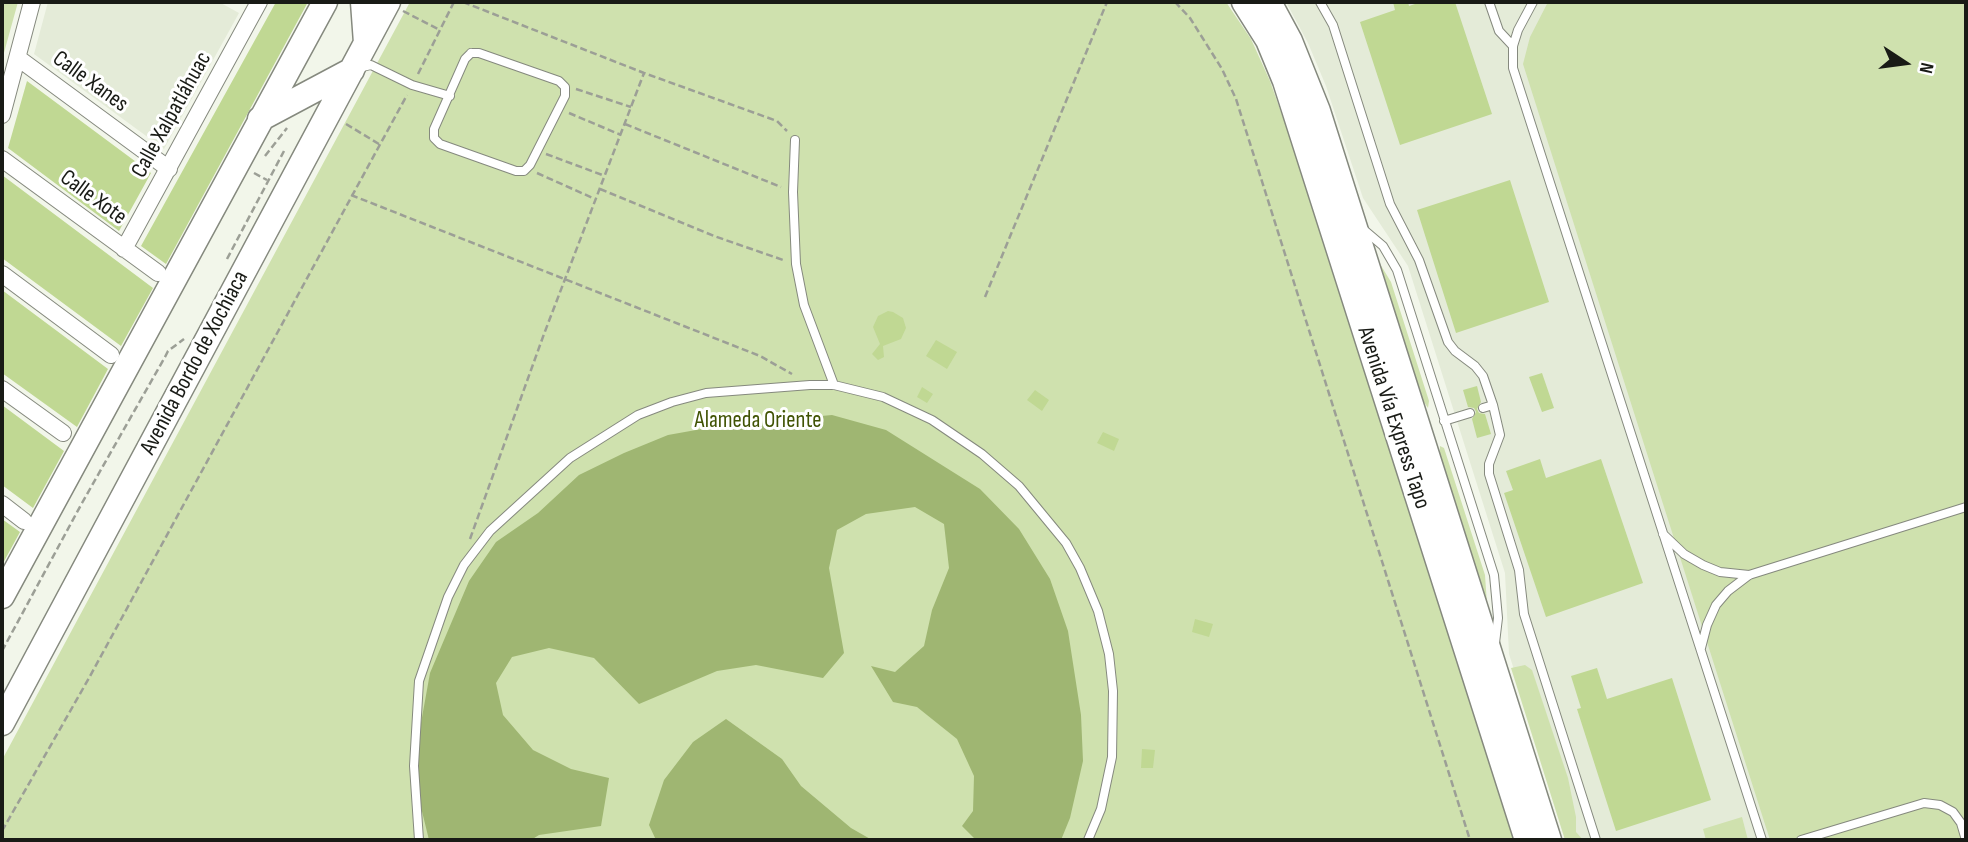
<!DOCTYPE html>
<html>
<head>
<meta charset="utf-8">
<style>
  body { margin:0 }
  #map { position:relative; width:1968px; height:842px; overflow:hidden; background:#f2f6ea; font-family:"Sofia Sans Condensed",sans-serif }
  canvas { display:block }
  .frame { position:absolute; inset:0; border:4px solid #191b16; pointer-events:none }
  .north { position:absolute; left:1870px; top:28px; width:70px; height:70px; -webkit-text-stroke:5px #fff; paint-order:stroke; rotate:103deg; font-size:19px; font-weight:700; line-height:28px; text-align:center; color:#191b16 }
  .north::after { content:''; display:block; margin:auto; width:24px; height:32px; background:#191b16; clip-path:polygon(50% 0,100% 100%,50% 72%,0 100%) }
</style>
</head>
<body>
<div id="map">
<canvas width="1968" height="842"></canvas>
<div class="frame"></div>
<div class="north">N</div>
</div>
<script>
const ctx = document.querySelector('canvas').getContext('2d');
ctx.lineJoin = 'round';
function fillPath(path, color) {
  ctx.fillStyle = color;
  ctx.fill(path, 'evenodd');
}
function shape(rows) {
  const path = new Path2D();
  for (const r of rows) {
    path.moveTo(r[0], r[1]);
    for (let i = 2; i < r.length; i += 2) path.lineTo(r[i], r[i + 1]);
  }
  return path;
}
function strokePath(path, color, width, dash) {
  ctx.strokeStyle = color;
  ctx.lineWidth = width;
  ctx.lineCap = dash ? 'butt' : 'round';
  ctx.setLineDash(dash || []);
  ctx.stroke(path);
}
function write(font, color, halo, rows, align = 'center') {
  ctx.font = font + ' "Sofia Sans Condensed",sans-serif';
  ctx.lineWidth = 6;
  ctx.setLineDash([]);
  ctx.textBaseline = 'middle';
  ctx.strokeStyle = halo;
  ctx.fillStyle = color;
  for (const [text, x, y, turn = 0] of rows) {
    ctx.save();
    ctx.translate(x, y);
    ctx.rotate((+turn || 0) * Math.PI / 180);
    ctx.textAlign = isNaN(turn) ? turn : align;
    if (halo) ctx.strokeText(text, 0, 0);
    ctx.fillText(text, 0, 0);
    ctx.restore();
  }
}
const built = shape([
  [48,2,219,2,239,13,164,149,34,54],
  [1286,2,1966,2,1966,840,1568,840,1509,654,1505,573,1408,266,1363,198,1326,86,1308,43]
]);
const green = shape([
  [2,2,18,2,2,60],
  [410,2,1226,2,1251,39,1270,81,1286,126,1514,840,2,840,2,760],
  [1548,2,1966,2,1966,840,1770,840,1523,64,1530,37],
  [1377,259,1391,282,1429,401,1428,408,1411,383],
  [1440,446,1444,448,1485,575,1487,604,1439,463],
  [1525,665,1532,670,1568,778,1576,817,1576,832,1583,840,1565,840,1511,668],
  [1742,817,1748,840,1706,840,1703,829]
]);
const water = shape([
  [832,415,886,430,980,489,1019,529,1050,579,1068,631,1081,715,1083,761,1070,818,1061,840,976,840,962,826,973,811,974,776,957,739,917,707,893,702,871,666,895,672,924,646,932,610,949,568,944,524,915,507,866,514,837,530,829,568,844,653,823,678,756,665,717,671,639,704,594,658,549,648,512,657,496,683,503,715,533,750,571,769,609,778,601,826,539,835,531,840,429,840,419,799,419,734,430,673,469,581,496,542,538,513,579,475,624,453,668,435,724,425],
  [726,719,782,759,801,786,851,828,872,840,656,840,649,825,664,780,693,742]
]);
const building = shape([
  [276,2,308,2,166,264,141,246],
  [1393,2,1408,2,1409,6,1421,2,1455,2,1492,114,1400,145,1360,22,1395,10],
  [27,81,151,173,119,231,8,148],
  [2,175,153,288,121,346,2,258],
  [1510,180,1549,302,1456,333,1417,210],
  [2,290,108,369,77,427,2,373],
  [888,311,893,312,903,318,906,328,901,339,883,346,884,357,878,360,872,354,880,344,873,327,878,316],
  [936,340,957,352,947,369,926,356],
  [1542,373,1554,408,1542,412,1529,377],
  [1477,386,1481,402,1477,409,1479,413,1485,414,1491,434,1477,438,1472,419,1476,412,1474,408,1468,407,1463,390],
  [922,387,933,394,927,403,917,397],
  [1035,390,1049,400,1042,411,1027,400],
  [2,405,64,451,33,508,2,485],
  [1103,432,1119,439,1114,451,1097,443],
  [1540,459,1546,478,1601,459,1643,583,1546,617,1504,493,1513,490,1506,471],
  [2,519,20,532,2,565],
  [1195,619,1213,624,1209,637,1192,632],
  [1597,668,1607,699,1672,678,1711,800,1616,831,1577,709,1581,708,1571,676],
  [1142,749,1155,750,1153,768,1141,768]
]);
const path = shape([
  [463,2,644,73,777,121,787,131],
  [1175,2,1190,18,1222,69,1236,99,1470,840],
  [403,11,440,30],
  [418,74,454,2],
  [576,89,631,107],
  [569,113,621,135],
  [346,124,379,144],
  [625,124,781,187],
  [546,154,605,176],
  [265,156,287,128],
  [254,173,267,180],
  [537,173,595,199],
  [600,189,714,236,786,261],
  [351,195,760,356,792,374],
  [227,259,284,151],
  [985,297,1107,2],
  [470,539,544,334,644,73],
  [2,651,82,503,165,357,168,351,184,339],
  [2,831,89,678,407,95]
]);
const service = shape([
  [1320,2,1333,25,1390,204,1419,260,1448,342,1455,351,1475,366,1483,376,1493,405],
  [1489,2,1499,31,1513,46],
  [1533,2,1518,30,1513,46,1513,68,1762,840],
  [471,53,479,53,559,81,565,87,565,96,530,165,524,171,516,171,440,144,434,138,434,129,465,59,471,53],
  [358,68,371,65,412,85,450,96],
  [795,140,793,192,796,264,804,305,834,385],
  [1363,229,1383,246,1397,270,1494,575,1498,618,1495,643],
  [1483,408,1493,405,1500,435,1489,464,1489,474,1519,570,1524,614,1596,840],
  [1444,421,1470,413],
  [1663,534,1684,554,1703,565,1720,572,1749,575],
  [1701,648,1707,625,1716,605,1728,591,1749,575,1966,507],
  [419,840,414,766,419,681,448,597,464,565,490,531,570,458,638,415,672,402,706,393,810,385,834,385,883,397,932,420,982,454,1019,486,1066,543,1080,568,1098,611,1109,654,1113,691,1112,757,1101,809,1088,840],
  [1801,840,1924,803,1940,805,1953,812,1961,823,1966,840]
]);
const minor = shape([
  [18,58,169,169],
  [2,115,32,2],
  [2,159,158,273],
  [124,249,259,2],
  [2,274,111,355],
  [2,389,63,433],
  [2,504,24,521]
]);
const primary = shape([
  [363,2,366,43],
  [1244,2,1268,40,1285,81,1527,840],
  [1269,2,1290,41,1318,111,1549,840],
  [260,119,352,70],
  [2,596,325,2],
  [2,723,388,2]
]);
const streetNames = [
  ["Calle Xanes",90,82,36],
  ["Calle Xalpatláhuac",172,115,-61],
  ["Calle Xote",93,198,36],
  ["Avenida Bordo de Xochiaca",195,363,-62],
  ["Avenida Vía Express Tapo",1393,418,72]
];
const parkNames = [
  ["Alameda Oriente",758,421]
];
fillPath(built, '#e4ebd8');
fillPath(green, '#cfe1ae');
fillPath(water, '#9fb672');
fillPath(building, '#c0d893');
strokePath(service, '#85897e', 10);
strokePath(minor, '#85897e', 18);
strokePath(primary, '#85897e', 27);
strokePath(path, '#9c9f96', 2.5, [7, 3.5]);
strokePath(service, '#fff', 8);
strokePath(minor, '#fff', 16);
strokePath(primary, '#fff', 24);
write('23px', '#191b16', '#fff', streetNames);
write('23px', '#405304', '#fff', parkNames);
</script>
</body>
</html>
